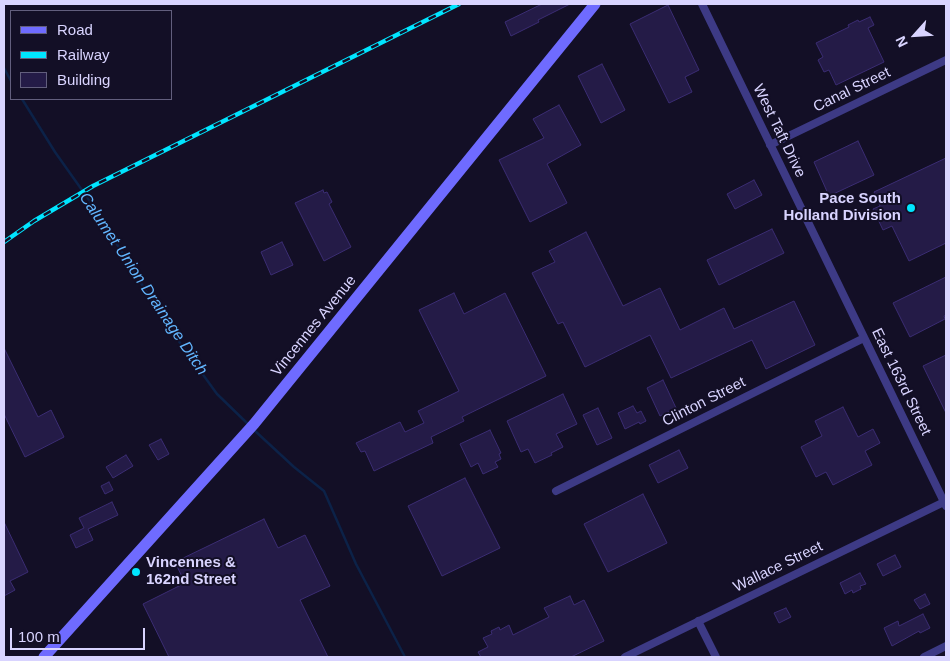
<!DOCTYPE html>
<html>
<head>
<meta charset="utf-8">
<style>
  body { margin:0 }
  #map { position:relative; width:950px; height:661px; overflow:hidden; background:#130f26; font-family:Arial,sans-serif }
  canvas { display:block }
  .frame { position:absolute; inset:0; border:5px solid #d9d4ff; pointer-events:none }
  .legend { position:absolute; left:10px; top:10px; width:162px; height:90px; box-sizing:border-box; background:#130f26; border:1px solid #625e7d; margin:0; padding:6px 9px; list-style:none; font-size:15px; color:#d9d4ff }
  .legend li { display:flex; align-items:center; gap:10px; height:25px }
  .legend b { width:25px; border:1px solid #625e7d }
  .north { position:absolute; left:890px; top:10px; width:50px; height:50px; -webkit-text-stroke:4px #130f26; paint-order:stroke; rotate:244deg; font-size:14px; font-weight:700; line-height:20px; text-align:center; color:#d9d4ff }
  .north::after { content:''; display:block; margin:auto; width:18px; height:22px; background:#d9d4ff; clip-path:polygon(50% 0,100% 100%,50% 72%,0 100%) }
  .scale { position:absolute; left:10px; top:628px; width:135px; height:22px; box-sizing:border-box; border:2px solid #d9d4ff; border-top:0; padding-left:6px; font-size:15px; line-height:18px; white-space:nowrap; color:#d9d4ff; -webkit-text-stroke:4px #130f26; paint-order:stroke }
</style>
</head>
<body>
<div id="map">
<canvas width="950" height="661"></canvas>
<div class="frame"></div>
<ul class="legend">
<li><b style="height:6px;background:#6f6bff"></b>Road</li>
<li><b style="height:6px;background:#00e5ff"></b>Railway</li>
<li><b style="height:14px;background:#241b47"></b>Building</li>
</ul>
<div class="north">N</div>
<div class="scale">100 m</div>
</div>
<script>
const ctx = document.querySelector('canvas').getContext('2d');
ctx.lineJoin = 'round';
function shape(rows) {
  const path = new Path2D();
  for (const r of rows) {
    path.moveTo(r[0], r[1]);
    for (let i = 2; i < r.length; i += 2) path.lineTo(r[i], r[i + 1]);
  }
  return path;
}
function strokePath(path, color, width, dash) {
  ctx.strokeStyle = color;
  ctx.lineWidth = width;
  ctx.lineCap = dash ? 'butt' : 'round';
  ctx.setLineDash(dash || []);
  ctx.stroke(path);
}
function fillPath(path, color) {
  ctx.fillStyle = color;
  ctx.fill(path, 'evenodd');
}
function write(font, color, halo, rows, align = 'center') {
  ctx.font = font + ' Arial,sans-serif';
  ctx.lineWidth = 4;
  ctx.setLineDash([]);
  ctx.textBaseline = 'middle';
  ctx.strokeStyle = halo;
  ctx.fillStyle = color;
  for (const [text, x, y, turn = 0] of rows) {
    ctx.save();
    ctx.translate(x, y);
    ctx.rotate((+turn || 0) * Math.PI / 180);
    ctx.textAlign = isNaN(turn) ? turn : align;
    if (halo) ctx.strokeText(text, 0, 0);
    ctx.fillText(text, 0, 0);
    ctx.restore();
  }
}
const stream = shape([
  [4,68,11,81],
  [22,99,55,152,94,207,165,322,217,394,248,424],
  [254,430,294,467,324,491,356,564,405,657]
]);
const building = shape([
  [542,4,570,4,538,20,539,22,511,36,505,22,542,4],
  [668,5,699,70,685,77,692,92,669,103,630,24,668,5],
  [870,17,874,25,868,28,884,62,836,85,829,70,824,72,818,60,823,57,816,43,849,27,848,25,858,20,859,22,870,17],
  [602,64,625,110,601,123,578,76,602,64],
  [559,105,581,145,547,164,567,203,530,222,499,160,544,138,533,119,559,105],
  [858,141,874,175,829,196,814,162,858,141],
  [946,158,946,243,909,261,892,226,883,230,873,209,880,206,874,192,946,158],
  [754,180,762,195,735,209,727,194,754,180],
  [323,190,324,193,327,192,332,202,329,204,351,247,324,261,295,203,323,190],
  [772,229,784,253,719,285,707,260,772,229],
  [586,232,623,306,660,288,680,330,724,308,734,329,794,301,815,345,766,369,752,340,671,378,650,335,585,367,563,322,558,324,532,273,555,262,549,251,586,232],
  [282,242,293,265,271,275,261,252,282,242],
  [946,277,946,315,944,316,945,319,910,337,893,303,946,277],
  [454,293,464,314,505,293,546,376,462,417,464,421,431,437,433,443,374,471,365,451,361,452,356,443,400,422,405,432,424,423,418,411,459,391,419,310,454,293],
  [4,348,38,417,51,410,64,437,25,457,4,414,4,348],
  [946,355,946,413,923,366,946,355],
  [663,380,676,408,660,416,647,388,663,380],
  [563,394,577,424,556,434,563,447,551,453,552,455,535,463,528,449,521,452,507,421,563,394],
  [633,406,637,413,641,411,646,421,640,424,639,422,625,429,618,413,633,406],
  [843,407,858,437,873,429,880,443,865,451,872,465,833,485,826,472,816,477,801,447,822,436,815,421,843,407],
  [598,408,612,438,597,445,583,415,598,408],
  [490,430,501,453,499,454,501,459,495,462,498,467,483,474,478,463,471,467,460,444,490,430],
  [161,439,169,454,158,460,149,445,161,439],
  [679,450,688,468,658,483,649,465,679,450],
  [126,455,133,466,113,478,106,467,126,455],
  [465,478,500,548,442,576,408,506,465,478],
  [109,482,113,490,105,494,101,486,109,482],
  [643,494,667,543,608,572,584,524,643,494],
  [112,502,118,515,88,529,93,540,76,548,70,535,84,528,79,518,112,502],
  [264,519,278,548,305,535,330,586,300,600,328,657,169,657,143,604,185,583,175,562,264,519],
  [4,522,28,572,10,581,15,590,4,596,4,522],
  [895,555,901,567,883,576,877,564,895,555],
  [860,573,866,584,860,586,861,589,853,593,852,590,845,594,840,583,860,573],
  [925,594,930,604,920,609,914,600,925,594],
  [570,596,574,605,584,600,604,641,571,657,481,657,478,652,488,647,483,638,492,634,491,631,499,627,500,630,509,625,513,635,549,617,544,608,570,596],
  [786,608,791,617,779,623,774,613,786,608],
  [923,614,930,628,920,633,919,631,892,646,884,628,898,621,899,626,923,614]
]);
const street = shape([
  [702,4,946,506],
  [770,145,946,60],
  [556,491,864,338],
  [698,621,716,657],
  [625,657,944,502],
  [924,657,946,646]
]);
const secondary = shape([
  [44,657,254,424,595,4]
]);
const rail = shape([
  [4,242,34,221,93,186,459,4]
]);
const markers = [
  [911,208,5,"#00e5ff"],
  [136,572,5,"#00e5ff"]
];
const streetNames = [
  ["Canal Street",852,90,-26],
  ["West Taft Drive",779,131,64],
  ["Vincennes Avenue",314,326,-51],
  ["East 163rd Street",901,382,64],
  ["Clinton Street",704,402,-27],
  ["Wallace Street",778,567,-26]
];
const poiNames = [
  ["Pace South",901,199],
  ["Holland Division",901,216],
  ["Vincennes &",146,563,"left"],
  ["162nd Street",146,580,"left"]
];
const waterNames = [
  ["Calumet Union Drainage Ditch",143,284,56]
];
strokePath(stream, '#0c2248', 2.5);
fillPath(building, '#241b47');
strokePath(building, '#3b2d73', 1);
strokePath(street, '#3d3a85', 8);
strokePath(secondary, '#6f6bff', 11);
strokePath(rail, '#00e5ff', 4.5);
strokePath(rail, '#130f26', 2.5, [8]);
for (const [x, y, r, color] of markers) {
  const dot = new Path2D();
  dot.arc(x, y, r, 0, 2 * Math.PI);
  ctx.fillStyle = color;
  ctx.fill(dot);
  strokePath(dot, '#130f26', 2);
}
write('15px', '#d9d4ff', '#130f26', streetNames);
write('bold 15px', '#d9d4ff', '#130f26', poiNames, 'right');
write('italic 16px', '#62b6ff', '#130f26', waterNames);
</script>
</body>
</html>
